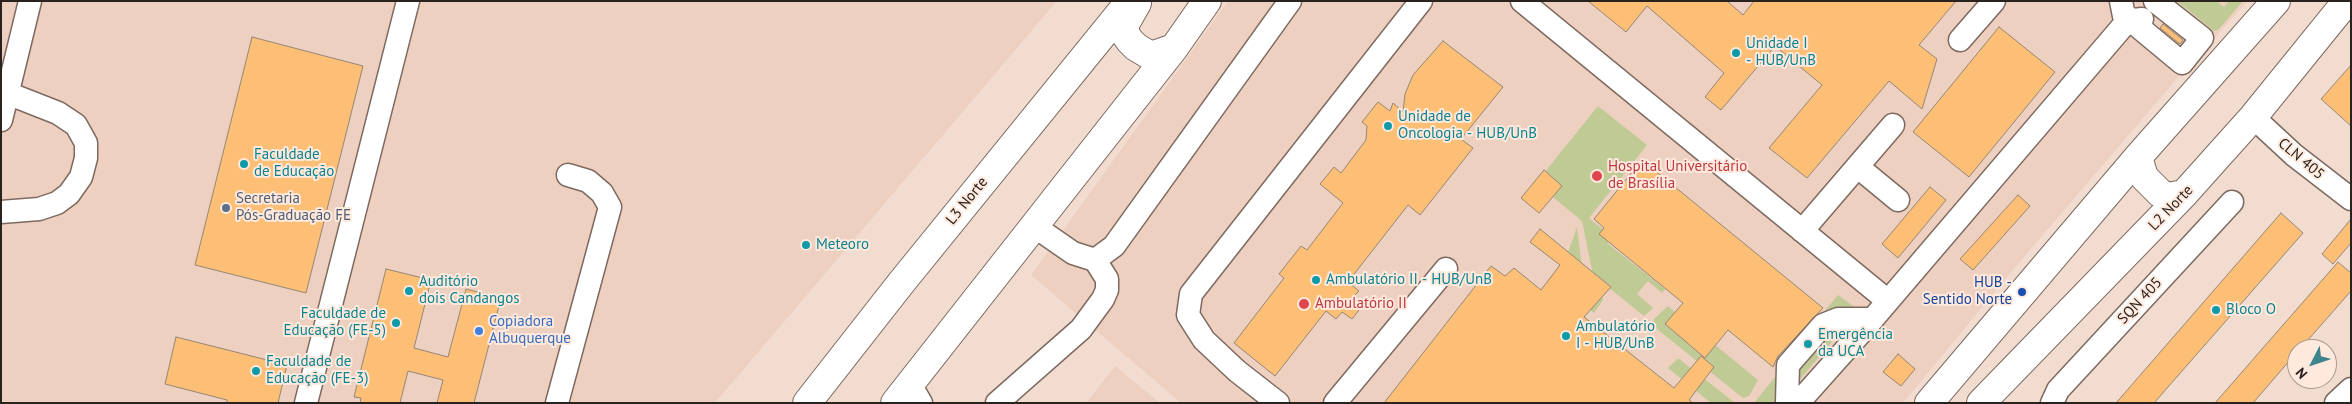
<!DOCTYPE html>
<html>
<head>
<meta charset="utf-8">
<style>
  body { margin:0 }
  #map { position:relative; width:2352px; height:404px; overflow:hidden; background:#f2dcd0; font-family:"PT Sans",sans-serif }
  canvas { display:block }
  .frame { position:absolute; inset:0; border:2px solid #2a221e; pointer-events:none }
  .north { position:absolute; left:2287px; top:339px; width:50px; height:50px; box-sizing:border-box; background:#ffe9dd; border:1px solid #aa9991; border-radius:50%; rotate:229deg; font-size:14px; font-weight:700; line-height:20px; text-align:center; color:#2a221e }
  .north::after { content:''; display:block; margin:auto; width:18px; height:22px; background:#3e848f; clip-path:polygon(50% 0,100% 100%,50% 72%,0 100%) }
</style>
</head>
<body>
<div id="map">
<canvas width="2352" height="404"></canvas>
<div class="frame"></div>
<div class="north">N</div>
</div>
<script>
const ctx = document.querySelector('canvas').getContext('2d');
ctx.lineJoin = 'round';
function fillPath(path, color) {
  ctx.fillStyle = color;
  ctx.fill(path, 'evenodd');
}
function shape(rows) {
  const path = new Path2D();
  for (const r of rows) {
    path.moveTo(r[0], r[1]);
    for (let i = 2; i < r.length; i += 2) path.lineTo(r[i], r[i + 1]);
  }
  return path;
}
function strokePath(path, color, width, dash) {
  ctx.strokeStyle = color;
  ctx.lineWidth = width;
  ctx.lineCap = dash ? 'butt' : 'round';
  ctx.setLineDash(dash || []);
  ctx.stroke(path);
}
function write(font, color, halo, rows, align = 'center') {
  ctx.font = font + ' "PT Sans",sans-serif';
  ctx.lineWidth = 4;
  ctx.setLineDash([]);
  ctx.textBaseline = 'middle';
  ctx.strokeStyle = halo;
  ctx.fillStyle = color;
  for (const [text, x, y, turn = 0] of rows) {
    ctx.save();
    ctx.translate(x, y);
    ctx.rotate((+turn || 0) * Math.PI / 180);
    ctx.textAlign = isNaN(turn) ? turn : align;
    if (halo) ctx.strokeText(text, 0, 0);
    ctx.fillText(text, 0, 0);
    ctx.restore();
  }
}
const built = shape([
  [1,1,1057,1,715,403,1,403],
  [1228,1,2248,1,2174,82,2012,271,1903,403,1181,403,1031,275],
  [1115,366,1160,403,1086,403]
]);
const green = shape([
  [2177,1,2217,1,2224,7,2229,1,2243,1,2218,30,2214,31],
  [1598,106,1647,145,1589,218,1612,237,1607,243,1665,289,1662,293,1648,281,1637,294,1653,308,1644,316,1593,275,1582,221,1536,183],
  [1577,227,1583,275,1597,289,1603,300,1594,313,1551,277,1566,258],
  [1838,295,1856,308,1814,324],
  [1668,306,1675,312,1665,324,1703,356,1714,344,1758,380,1749,396,1743,398,1652,325,1654,319],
  [1833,329,1842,330,1790,391,1791,376],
  [1677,359,1679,359,1735,403,1711,403,1668,368],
  [1784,366,1779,403,1754,403]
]);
const building = shape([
  [1588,1,1727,1,1743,15,1754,1,1956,1,1919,45,1937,59,1922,109,1889,81,1807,178,1769,148,1822,85,1775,46,1721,110,1705,97,1724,73,1647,6,1626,32,1588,1],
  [2163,24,2183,40,2180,44,2160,28,2163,24],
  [1999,27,2055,72,1969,177,1913,132,1999,27],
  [252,37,363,66,306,293,195,265,252,37],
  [1443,41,1503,87,1461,139,1473,148,1420,215,1408,205,1348,282,1359,291,1353,297,1363,305,1352,319,1342,312,1336,319,1326,311,1275,376,1234,343,1284,278,1279,274,1301,246,1307,250,1343,203,1320,184,1334,167,1341,173,1366,140,1367,126,1362,122,1378,102,1390,111,1393,103,1403,112,1405,94,1413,75,1443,41],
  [2351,65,2351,126,2321,99,2351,65],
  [1642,160,1823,308,1778,356,1773,367,1728,330,1705,358,1665,324,1683,303,1599,234,1604,228,1594,219,1642,160],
  [1544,170,1562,186,1539,213,1521,198,1544,170],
  [1930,187,1946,200,1898,258,1882,244,1930,187],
  [2018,195,2030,206,1973,270,1960,259,2018,195],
  [2281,213,2303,233,2154,403,2116,403,2281,213],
  [2351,219,2351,243,2333,264,2322,254,2351,219],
  [1540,229,1611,287,1584,317,1674,388,1701,356,1714,367,1689,400,1693,403,1384,403,1491,266,1505,276,1514,268,1541,290,1560,265,1530,242,1540,229],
  [2338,262,2351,273,2351,291,2300,349,2297,349,2297,352,2253,403,2215,403,2338,262],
  [386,269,431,280,414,348,448,357,466,289,501,298,474,403,437,403,443,380,408,371,400,403,360,403,361,398,354,397,386,269],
  [176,337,287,365,278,403,227,403,227,400,165,384,176,337],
  [1898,354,1915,369,1901,386,1883,372,1898,354]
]);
const minor = shape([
  [1522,1,1888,301],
  [2121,1,2124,16,2134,20,2142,19],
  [1960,40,1994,1],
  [2253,117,2294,155,2351,199],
  [1,120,30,1],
  [1858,167,1898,200],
  [1,212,39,209,57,203,69,194,81,177,86,158,86,143,76,125,58,113,7,93],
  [1034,226,1073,253,1095,260,1114,246,1290,1],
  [1802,231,1893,125],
  [910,384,921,403],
  [306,403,408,1],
  [557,403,610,207,602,193,588,181,568,175],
  [997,403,1081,329,1103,299,1107,290,1107,279,1095,260],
  [1278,403,1237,371,1204,340,1188,315,1191,294,1421,1],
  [1335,403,1446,269],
  [1787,403,1788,365,1823,325,1838,319,1873,319],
  [1798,403,1865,328,2129,19,2182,63,2202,38,2155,1],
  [2052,403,2058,390,2232,202],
  [2336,403,2351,389]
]);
const major = shape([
  [1137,3,1125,24,1125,34,1130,41,1136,47,1151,56,1174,48],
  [2138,157,2144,177,2160,193,2168,197,2184,194],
  [807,403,901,283,1130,1],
  [895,403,1174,48,1207,1],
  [1929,403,2138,157,2276,1],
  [1981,403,2184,194,2253,117,2347,1]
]);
const markers = [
  [1736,53,5,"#0f9aa8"],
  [1388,126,5,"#0f9aa8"],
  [244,164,5,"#0f9aa8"],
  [1597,176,6,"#e0444e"],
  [226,208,5,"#5c6f8a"],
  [806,245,5,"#0f9aa8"],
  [1316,280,5,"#0f9aa8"],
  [409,291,5,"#0f9aa8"],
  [2022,292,5,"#1a4fb4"],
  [1304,304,6,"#e0444e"],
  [2216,310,5,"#0f9aa8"],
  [396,323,5,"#0f9aa8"],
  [479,331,5,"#3f7fe0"],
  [1566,336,5,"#0f9aa8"],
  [1808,344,5,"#0f9aa8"],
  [256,371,5,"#0f9aa8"]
];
const cultureNames = [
  ["Unidade I",1746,44],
  ["- HUB/UnB",1746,61],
  ["Unidade de",1398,117],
  ["Oncologia - HUB/UnB",1398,134],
  ["Faculdade",254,155],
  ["de Educação",254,172],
  ["Meteoro",816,245],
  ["Ambulatório II - HUB/UnB",1326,280],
  ["Auditório",419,282],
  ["dois Candangos",419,299],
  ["Bloco O",2226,310],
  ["Faculdade de",386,314,"right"],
  ["Educação (FE-5)",386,331,"right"],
  ["Ambulatório",1576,327],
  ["I - HUB/UnB",1576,344],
  ["Emergência",1818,335],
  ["da UCA",1818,352],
  ["Faculdade de",266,362],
  ["Educação (FE-3)",266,379]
];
const streetNames = [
  ["CLN 405",2301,159,40],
  ["L3 Norte",967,201,-51],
  ["L2 Norte",2171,208,-46],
  ["SQN 405",2140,301,-47]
];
const healthNames = [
  ["Hospital Universitário",1608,167],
  ["de Brasília",1608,184],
  ["Ambulatório II",1315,304]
];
const serviceNames = [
  ["Secretaria",236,199],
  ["Pós-Graduação FE",236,216]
];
const transitNames = [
  ["HUB -",2012,283],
  ["Sentido Norte",2012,300]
];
const shopNames = [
  ["Copiadora",489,322],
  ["Albuquerque",489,339]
];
fillPath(built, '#eed0c1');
fillPath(green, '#bfca94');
fillPath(building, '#fdbf76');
strokePath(building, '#958676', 1);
strokePath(minor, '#7d695f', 25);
strokePath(major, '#7d695f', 30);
strokePath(minor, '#fff', 22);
strokePath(major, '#fff', 28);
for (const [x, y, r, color] of markers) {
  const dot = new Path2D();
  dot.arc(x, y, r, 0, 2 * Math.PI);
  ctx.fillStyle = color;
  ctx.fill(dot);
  strokePath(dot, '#ffe9dd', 2);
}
write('15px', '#0d838f', '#ffe9dd', cultureNames, 'left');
write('15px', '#2a221e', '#ffe9dd', streetNames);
write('15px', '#be3a42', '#ffe9dd', healthNames, 'left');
write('15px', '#4e5e75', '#ffe9dd', serviceNames, 'left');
write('15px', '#164399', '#ffe9dd', transitNames, 'right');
write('15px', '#366cbe', '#ffe9dd', shopNames, 'left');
</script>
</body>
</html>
